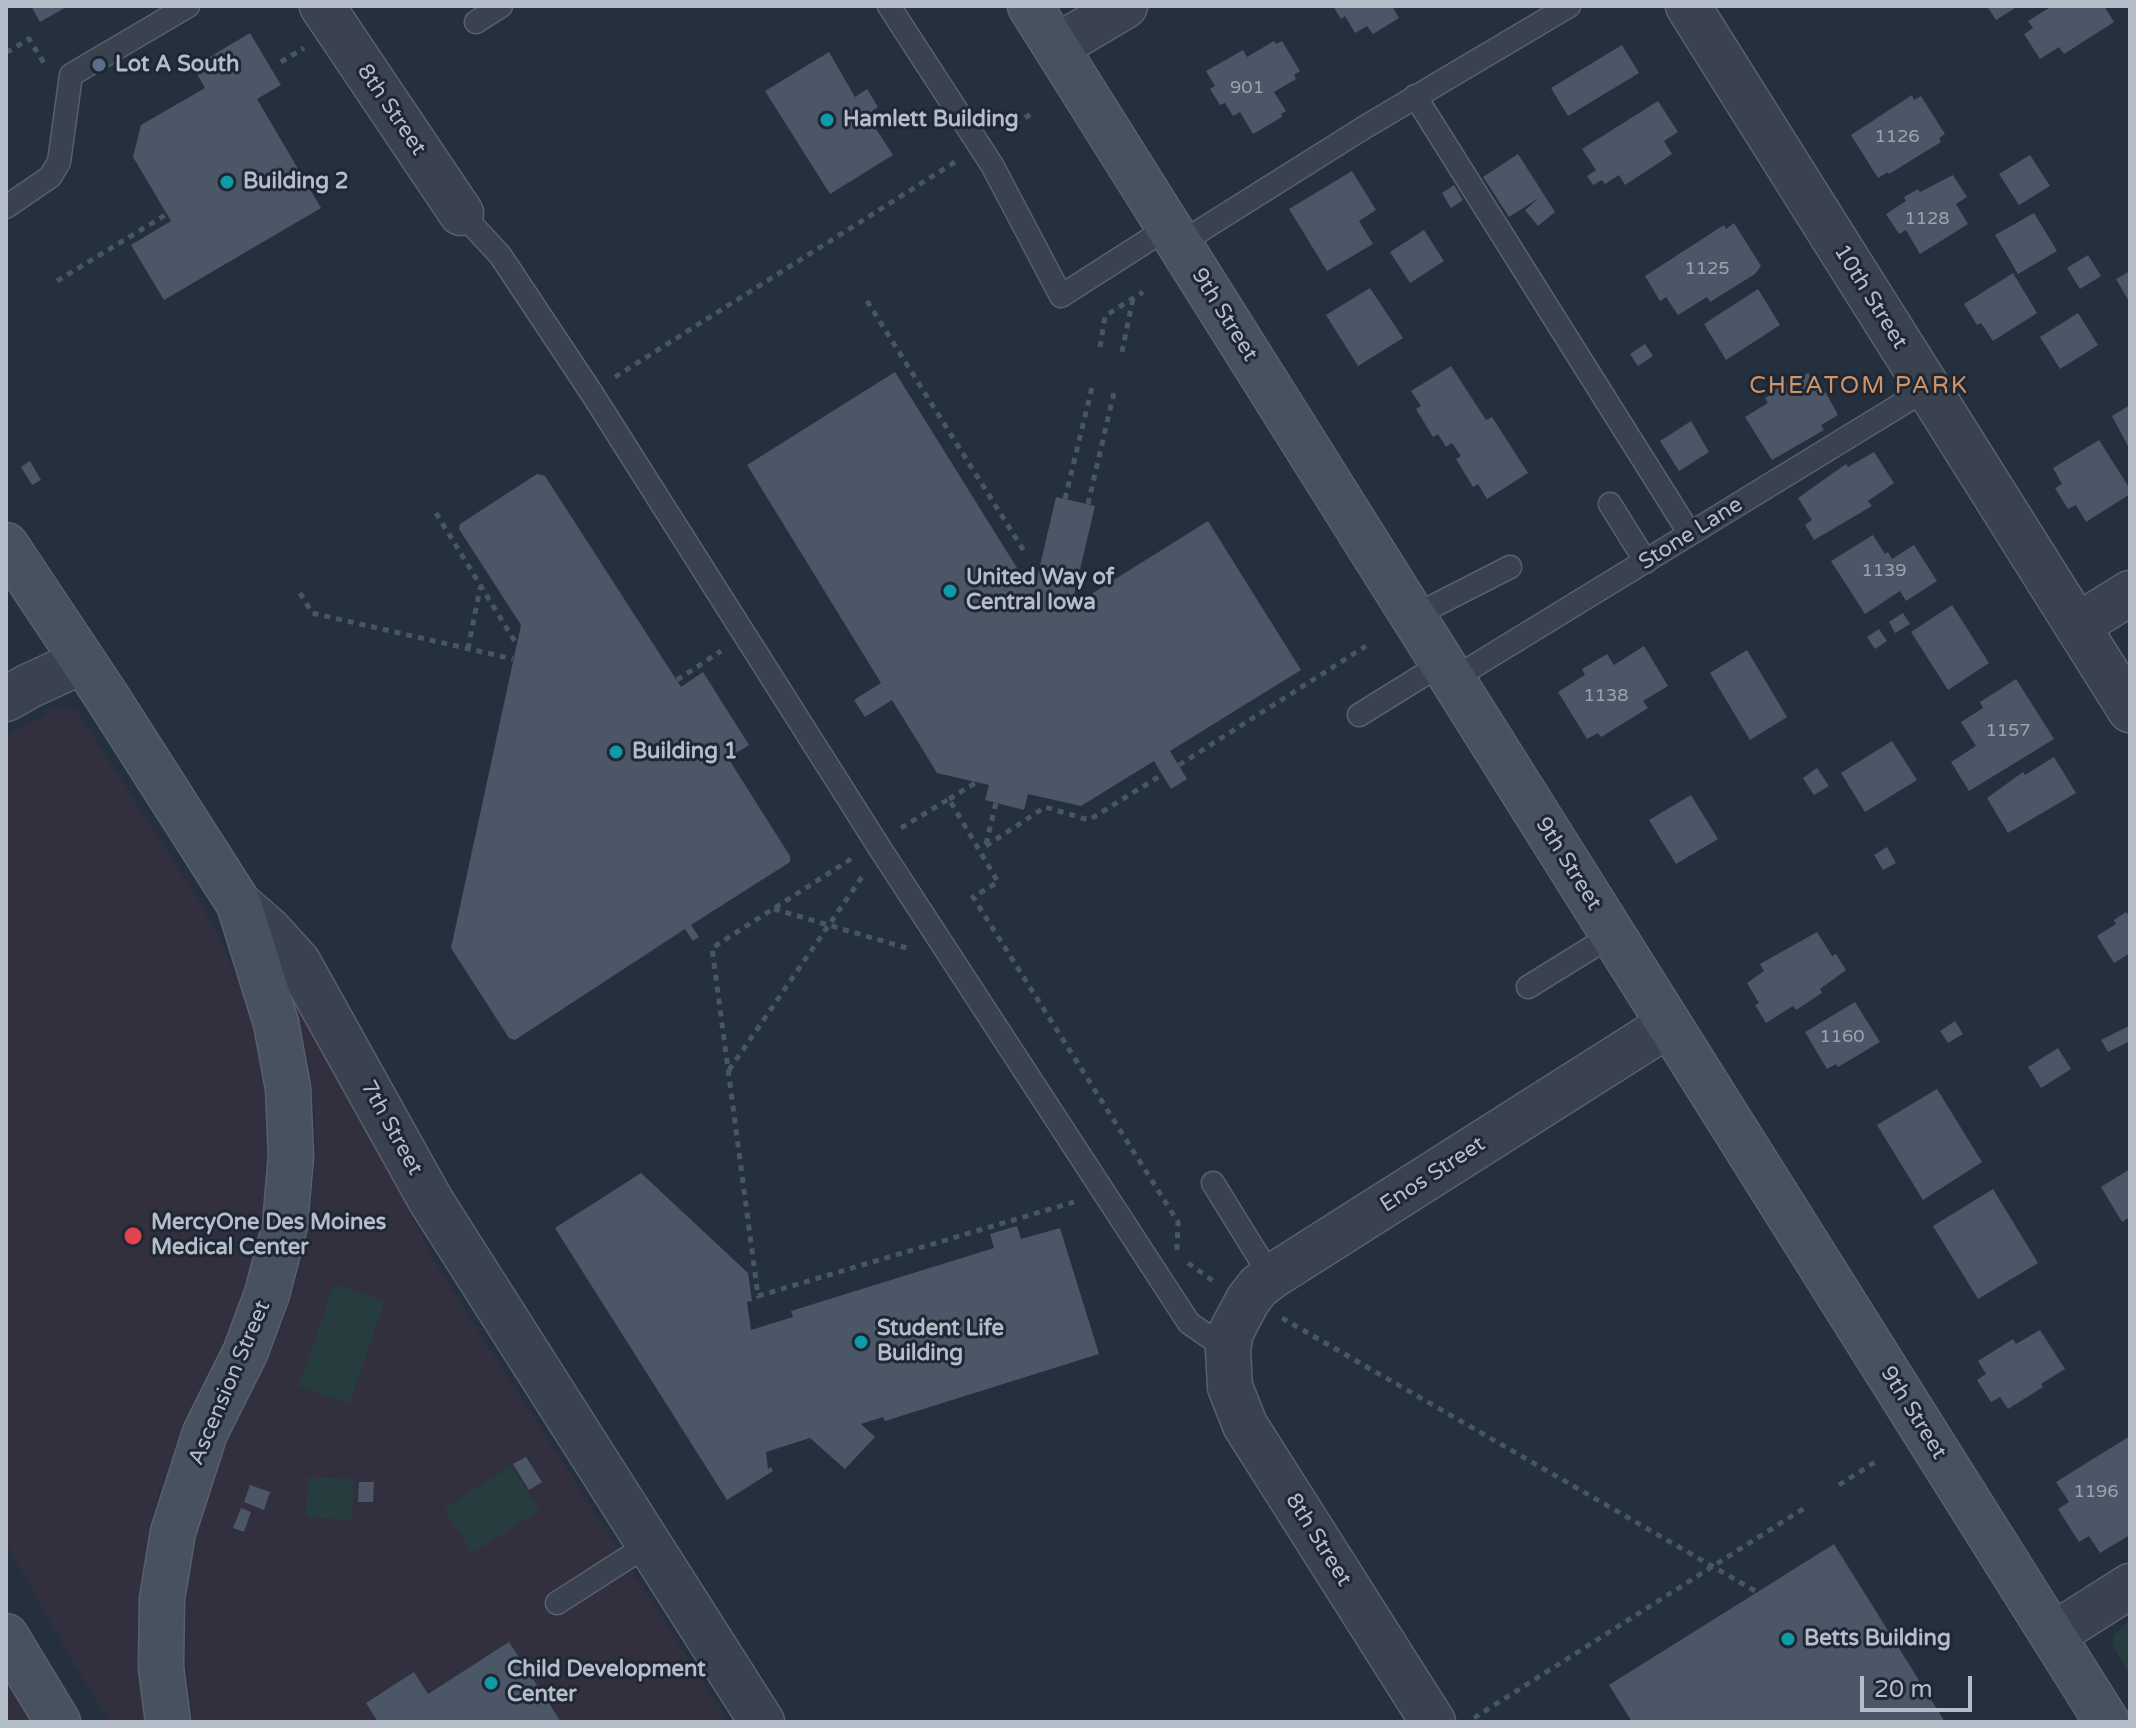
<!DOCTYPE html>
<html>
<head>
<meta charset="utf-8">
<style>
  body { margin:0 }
  #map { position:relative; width:2136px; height:1728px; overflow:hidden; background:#25303e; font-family:"Varela Round",sans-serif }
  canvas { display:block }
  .frame { position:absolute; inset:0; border:8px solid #b5bdc9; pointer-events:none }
  .scale { position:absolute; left:1860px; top:1676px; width:112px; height:36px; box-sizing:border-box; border:4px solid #b5bdc9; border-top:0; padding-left:10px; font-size:24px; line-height:28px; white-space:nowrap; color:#b5bdc9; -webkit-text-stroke:6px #1e2733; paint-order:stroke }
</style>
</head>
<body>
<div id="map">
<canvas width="2136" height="1728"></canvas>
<div class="frame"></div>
<div class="scale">20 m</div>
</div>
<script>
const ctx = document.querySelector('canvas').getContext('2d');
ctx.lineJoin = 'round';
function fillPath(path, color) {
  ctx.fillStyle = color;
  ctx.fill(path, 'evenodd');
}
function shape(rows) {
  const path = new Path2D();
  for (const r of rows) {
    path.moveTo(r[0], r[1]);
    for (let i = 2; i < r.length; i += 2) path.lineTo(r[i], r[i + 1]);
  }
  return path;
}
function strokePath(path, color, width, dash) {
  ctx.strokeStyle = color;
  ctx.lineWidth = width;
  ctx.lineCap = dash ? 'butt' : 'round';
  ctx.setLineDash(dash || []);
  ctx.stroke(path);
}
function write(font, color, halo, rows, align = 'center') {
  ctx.font = font + ' "Varela Round",sans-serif';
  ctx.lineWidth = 6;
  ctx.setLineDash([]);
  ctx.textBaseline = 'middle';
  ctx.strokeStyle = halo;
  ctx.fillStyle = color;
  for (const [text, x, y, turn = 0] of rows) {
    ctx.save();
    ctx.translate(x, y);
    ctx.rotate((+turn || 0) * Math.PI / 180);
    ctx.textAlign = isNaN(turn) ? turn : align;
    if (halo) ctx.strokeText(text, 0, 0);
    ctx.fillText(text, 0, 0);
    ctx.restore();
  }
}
const medical = shape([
  [62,706,71,707,78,712,199,901,221,941,239,983,254,1026,263,1070,269,1115,269,1164,265,1212,256,1259,241,1305,159,1491,148,1538,141,1586,139,1635,146,1722,110,1722,68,1654,6,1543,6,737,53,709],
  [294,982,437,1266,729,1722,193,1722,187,1675,185,1621,190,1568,201,1514,218,1463,273,1347,290,1303,302,1257,311,1211,315,1164,315,1118,311,1073,290,983],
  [6,1681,33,1722,6,1722]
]);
const green = shape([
  [334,1284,385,1301,349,1404,299,1386],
  [511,1466,540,1510,472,1553,444,1509],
  [308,1477,354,1479,352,1520,306,1517],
  [2130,1620,2130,1676,2113,1645,2114,1635]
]);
const building = shape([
  [31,6,68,6,40,22],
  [1333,6,1392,6,1399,18,1373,34,1367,26,1355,33,1345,16,1341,19],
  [1987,6,2018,6,1996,20],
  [2052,6,2104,6,2114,22,2064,54,2059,47,2040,59,2024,34,2033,28,2028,21],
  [250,33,281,85,257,99,321,208,164,300,131,245,171,221,133,157,141,125,205,88,193,67],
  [1274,41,1276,44,1282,41,1300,71,1294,75,1296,79,1274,92,1286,111,1281,114,1282,117,1253,134,1240,112,1233,116,1225,103,1220,105,1210,89,1215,86,1206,71,1243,50,1247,57],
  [1622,45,1639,73,1568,116,1551,88],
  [829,52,855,97,867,89,878,107,867,115,893,155,830,194,765,91],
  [1912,95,1914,100,1921,96,1945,134,1939,138,1941,142,1889,174,1888,172,1878,178,1851,135],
  [1658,101,1678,132,1664,141,1672,154,1625,185,1619,175,1605,184,1602,180,1593,185,1587,176,1596,170,1582,149],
  [1518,154,1555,212,1538,226,1525,210,1539,198,1509,217,1483,177],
  [2030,155,2050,186,2019,205,1999,174],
  [1352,171,1376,210,1359,221,1373,244,1327,271,1289,209],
  [1953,175,1967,197,1956,204,1968,224,1920,254,1906,230,1899,234,1886,214,1906,201,1904,197,1918,189,1920,192],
  [1454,185,1463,200,1451,208,1442,193],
  [2034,213,2057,251,2018,274,1995,235],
  [1734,223,1761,266,1755,274,1710,302,1707,297,1678,315,1666,297,1660,301,1645,276,1724,225,1726,229],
  [1424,230,1444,261,1410,283,1390,252],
  [2088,255,2101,276,2080,289,2067,268],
  [2130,271,2130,303,2116,279],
  [2013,273,2037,313,1993,341,1981,323,1977,325,1964,304],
  [1370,288,1403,338,1358,366,1326,315],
  [1758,289,1780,325,1726,360,1704,324],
  [2078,313,2098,345,2060,369,2040,337],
  [1645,344,1653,356,1638,366,1630,354],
  [1451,366,1486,420,1492,417,1528,473,1487,499,1478,484,1473,487,1456,459,1461,456,1452,443,1446,447,1438,434,1433,437,1416,409,1421,406,1411,391],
  [895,372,1027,584,1035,587,1056,497,1095,506,1074,595,1085,598,1208,521,1301,670,1170,751,1187,779,1171,789,1154,761,1081,806,1028,794,1024,810,985,800,989,785,937,773,892,700,865,717,854,700,881,683,747,465],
  [1808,373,1816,385,1820,382,1838,415,1821,425,1824,430,1772,460,1745,417,1768,403,1765,398,1772,394,1770,392],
  [2130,405,2130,450,2112,416],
  [1691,421,1709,452,1679,471,1660,441],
  [2099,440,2130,489,2130,494,2086,522,2076,505,2068,509,2055,488,2062,484,2053,468],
  [1874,452,1894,483,1868,501,1872,506,1814,540,1805,525,1812,520,1798,498,1846,464,1848,467],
  [30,461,41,480,32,485,21,467],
  [537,474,545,476,681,687,703,672,749,745,728,758,790,856,790,862,691,925,699,937,693,941,685,929,515,1040,509,1038,451,948,521,625,459,529,460,524],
  [1873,535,1885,554,1888,552,1892,559,1914,545,1937,581,1906,601,1900,591,1865,614,1831,561],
  [1952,605,1989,663,1948,690,1911,632],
  [1903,613,1910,624,1895,633,1889,622],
  [1879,629,1887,641,1875,649,1867,637],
  [1644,646,1668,686,1643,701,1648,708,1601,737,1598,733,1587,739,1558,692,1585,675,1582,669,1607,654,1614,665],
  [1747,650,1787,717,1750,740,1710,673],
  [2016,679,2054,739,1969,791,1951,762,1976,746,1961,722,1983,708,1980,702],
  [1892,741,1917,780,1865,812,1841,773],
  [2054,757,2076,793,2008,833,1987,798,2023,772,2025,775],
  [1817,768,1829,786,1814,795,1803,778],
  [1691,795,1718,839,1676,864,1649,820],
  [1887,847,1896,863,1883,870,1874,855],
  [2126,912,2130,916,2130,953,2114,963,2097,936,2116,924,2114,920],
  [1817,932,1832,956,1836,954,1846,970,1820,989,1822,993,1796,1010,1793,1006,1766,1023,1755,1005,1759,1003,1747,983,1764,971,1760,964],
  [1855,1002,1880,1042,1838,1067,1836,1064,1827,1069,1805,1032],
  [1955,1021,1963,1034,1948,1043,1940,1031],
  [2129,1026,2130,1041,2108,1052,2101,1040],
  [2058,1048,2071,1069,2041,1088,2028,1067],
  [1937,1089,1982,1162,1923,1200,1877,1125],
  [2130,1169,2130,1217,2122,1222,2101,1187],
  [641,1173,748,1273,752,1301,747,1302,751,1330,793,1317,791,1311,994,1248,990,1234,1017,1226,1021,1239,1060,1228,1099,1354,885,1421,883,1417,861,1424,875,1437,845,1469,810,1438,766,1452,768,1469,771,1467,773,1471,727,1500,555,1228],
  [1993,1189,2038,1263,1978,1299,1933,1226],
  [2040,1330,2065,1369,2041,1384,2043,1387,2008,1409,2000,1397,1991,1402,1977,1380,1986,1374,1978,1361,2013,1339,2016,1344],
  [2130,1436,2130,1535,2100,1553,2089,1536,2079,1542,2058,1509,2069,1502,2056,1482],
  [526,1457,542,1482,529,1490,513,1464],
  [359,1482,374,1482,373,1502,358,1502],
  [250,1485,270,1492,264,1510,244,1502],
  [241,1508,251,1512,244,1532,233,1528],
  [1834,1544,1945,1722,1632,1722,1609,1685],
  [509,1642,561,1722,378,1722,366,1703,414,1672,428,1694]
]);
const path = shape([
  [6,50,9,51,29,39,44,63],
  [281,62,304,48],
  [1005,131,1031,114],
  [57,281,167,214],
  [867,301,1024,551],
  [1100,347,1105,316,1143,292],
  [1122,352,1133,298],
  [615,377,955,162],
  [1065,499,1093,383],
  [1088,504,1115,388],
  [436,513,517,645],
  [300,593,312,613,513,659],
  [468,649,480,588],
  [677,680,721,651],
  [1179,765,1366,646],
  [949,799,977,782],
  [901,828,949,799,998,882,973,897,1178,1222,1177,1250],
  [986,844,996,803],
  [986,846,1045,807,1089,820,1163,774],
  [851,859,712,948,758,1296,1074,1202],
  [774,909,910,949],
  [729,1070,864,874],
  [1188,1263,1213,1281],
  [1282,1318,1757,1592],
  [1839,1485,1878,1460],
  [1474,1718,1806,1507]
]);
const lane = shape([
  [889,6,992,165,1061,296,1169,227],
  [476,22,501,6],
  [1415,96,1690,534],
  [6,207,50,177,59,162,71,75,188,6],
  [461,213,500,255,591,392,881,850,1189,1323,1228,1350],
  [1179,244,1365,127,1569,6],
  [1610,504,1646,562],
  [1414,616,1510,567],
  [1453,679,1928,388],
  [1359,715,1443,663],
  [1528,987,1612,935],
  [1213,1183,1271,1277],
  [557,1603,649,1544]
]);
const street = shape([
  [322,6,461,213],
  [1688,6,2130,710],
  [1056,47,1125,6],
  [2077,626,2130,593],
  [6,699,29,686,83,661],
  [239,904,269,930,298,962,431,1201,762,1722],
  [2053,1635,2130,1586],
  [1433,1722,1245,1425,1230,1387,1228,1350,1231,1332,1248,1300,1258,1287,1271,1277,1668,1025]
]);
const secondary = shape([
  [1030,6,2107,1722],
  [6,545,107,697,239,904,276,1023,288,1088,291,1156,285,1225,267,1294,245,1353,205,1433,173,1532,162,1599,161,1667,168,1722],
  [6,1636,58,1722]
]);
const markers = [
  [99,65,8,"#5c6f8a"],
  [827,120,8,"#0f9aa8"],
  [227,182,8,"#0f9aa8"],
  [950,591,8,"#0f9aa8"],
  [616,752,8,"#0f9aa8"],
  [133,1236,10,"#e0444e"],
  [861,1342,8,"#0f9aa8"],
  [1788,1639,8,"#0f9aa8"],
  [491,1683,8,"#0f9aa8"]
];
const numberNames = [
  ["901",1247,88],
  ["1126",1897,137],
  ["1128",1927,219],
  ["1125",1707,269],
  ["1139",1884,571],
  ["1138",1606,696],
  ["1157",2008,731],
  ["1160",1842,1037],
  ["1196",2096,1492]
];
const poiNames = [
  ["Lot A South",115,65],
  ["Hamlett Building",843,120],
  ["Building 2",243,182],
  ["United Way of",966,578],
  ["Central Iowa",966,603],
  ["Building 1",632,752],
  ["MercyOne Des Moines",151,1223],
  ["Medical Center",151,1248],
  ["Student Life",877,1329],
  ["Building",877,1354],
  ["Betts Building",1804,1639],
  ["Child Development",507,1670],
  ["Center",507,1695]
];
const streetNames = [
  ["8th Street",391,110,56],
  ["10th Street",1870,297,58],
  ["9th Street",1224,315,58],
  ["Stone Lane",1691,534,-32],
  ["9th Street",1568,864,58],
  ["7th Street",391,1128,61],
  ["Enos Street",1433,1175,-33],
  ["Ascension Street",230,1383,-67],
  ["9th Street",1913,1413,58],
  ["8th Street",1318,1540,58]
];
const neighbourhoodNames = [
  ["CHEATOM PARK",1859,387]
];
fillPath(medical, '#32303f');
fillPath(green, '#273c3f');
fillPath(building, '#4b5766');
strokePath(lane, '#57606c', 25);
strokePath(street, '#57606c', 47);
strokePath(secondary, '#57606c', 47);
strokePath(path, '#45595c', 5, [6, 6]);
strokePath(lane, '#39424e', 22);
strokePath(street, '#39424e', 44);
strokePath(secondary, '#475160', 44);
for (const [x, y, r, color] of markers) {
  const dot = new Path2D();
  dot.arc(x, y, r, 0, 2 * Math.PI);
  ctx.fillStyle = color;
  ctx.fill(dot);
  strokePath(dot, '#1e2733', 3);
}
write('18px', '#9aa4b0', null, numberNames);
write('bold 22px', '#b5bdc9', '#1e2733', poiNames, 'left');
write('22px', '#b5bdc9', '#1e2733', streetNames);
ctx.letterSpacing = '2px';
write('24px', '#d29366', '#1e2733', neighbourhoodNames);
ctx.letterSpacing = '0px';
</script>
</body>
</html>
